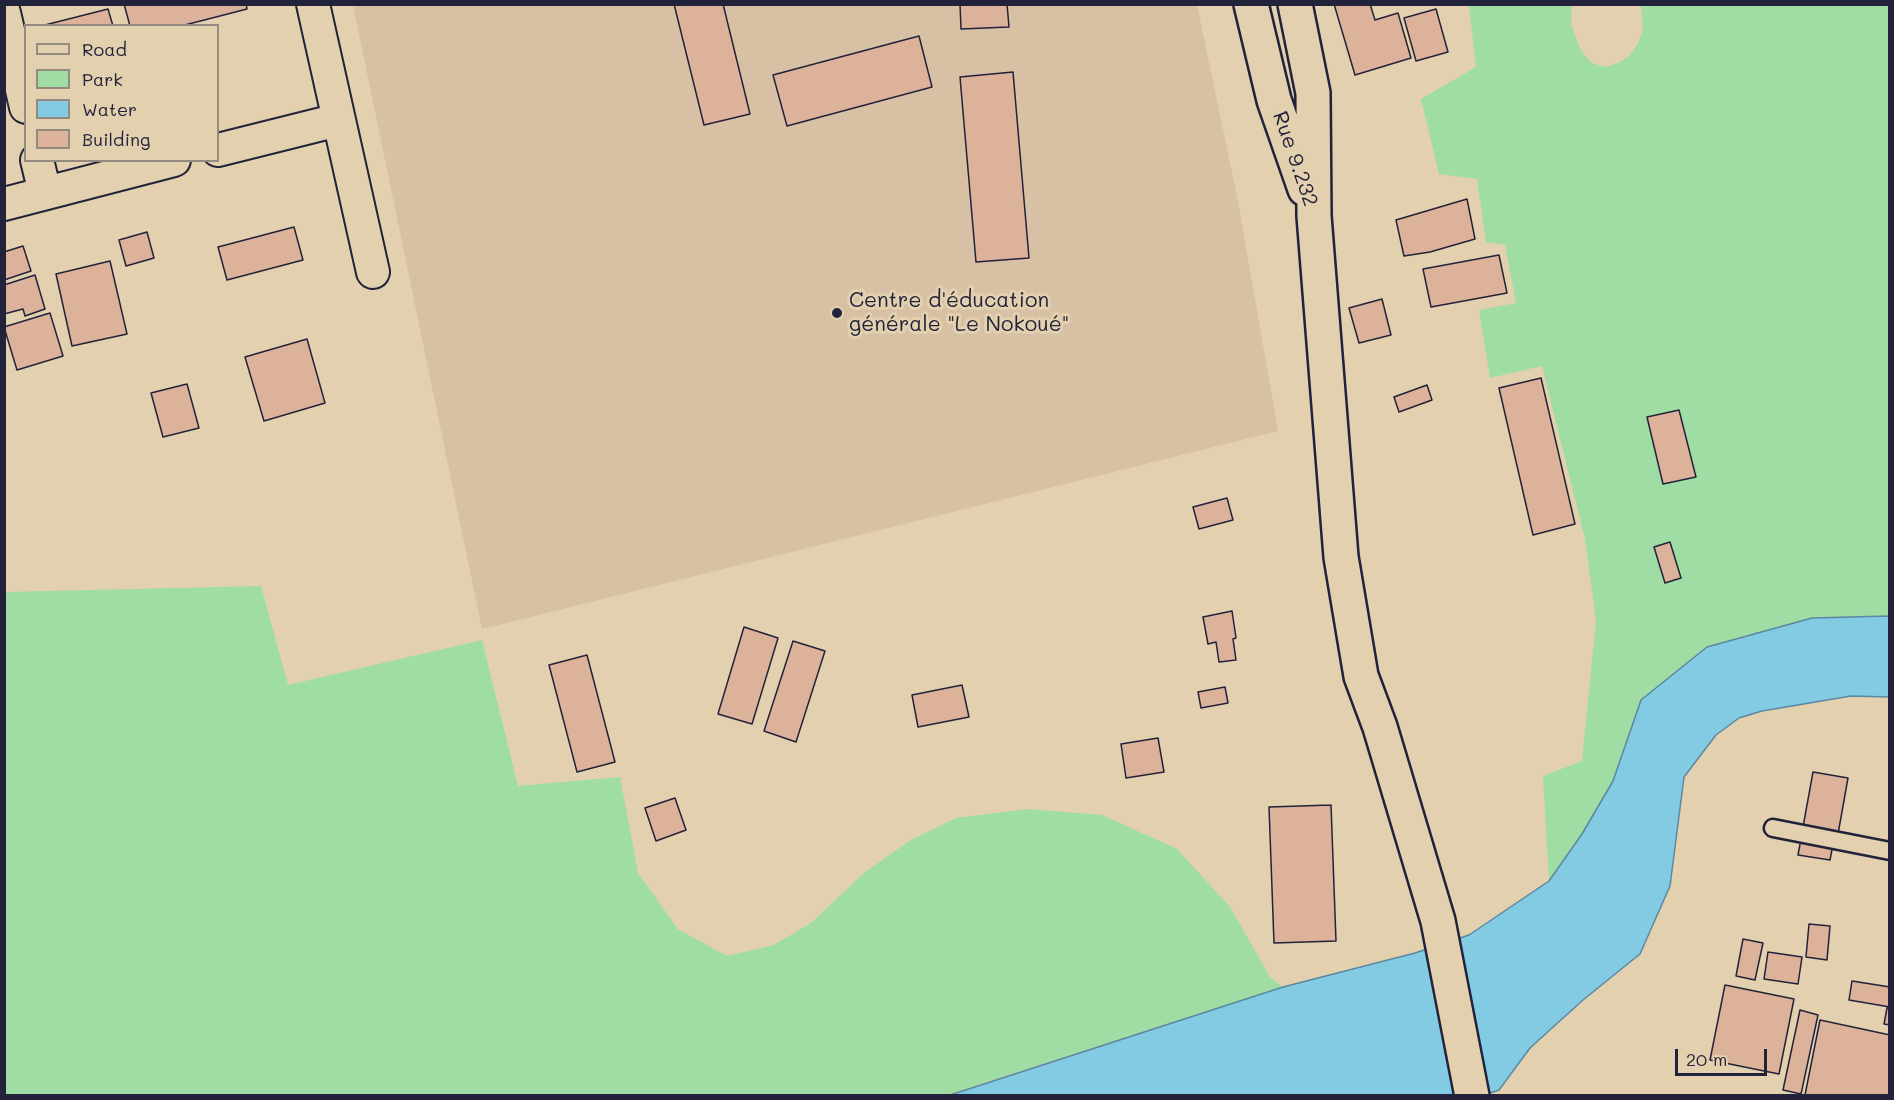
<!DOCTYPE html>
<html>
<head>
<meta charset="utf-8">
<style>
  body { margin:0 }
  #map { position:relative; width:1894px; height:1100px; overflow:hidden; background:#e2d0ae; font-family:Mali,sans-serif }
  canvas { display:block }
  .frame { position:absolute; inset:0; border:6px solid #22223b; pointer-events:none }
  .legend { position:absolute; left:24px; top:24px; width:195px; height:138px; box-sizing:border-box; background:#e2d0ae; border:2px solid #958a80; margin:0; padding:8px 10px; list-style:none; font-size:18px; color:#22223b }
  .legend li { display:flex; align-items:center; gap:12px; height:30px }
  .legend b { width:30px; border:2px solid #958a80 }
  .scale { position:absolute; left:1675px; top:1049px; width:92px; height:27px; box-sizing:border-box; border:3px solid #22223b; border-top:0; padding-left:8px; font-size:18px; line-height:21px; white-space:nowrap; color:#22223b; -webkit-text-stroke:4px #e2d0ae; paint-order:stroke }
</style>
</head>
<body>
<div id="map">
<canvas width="1894" height="1100"></canvas>
<div class="frame"></div>
<ul class="legend">
<li><b style="height:8px;background:#e2d0ae"></b>Road</li>
<li><b style="height:16px;background:#9fdda4"></b>Park</li>
<li><b style="height:16px;background:#82cbe3"></b>Water</li>
<li><b style="height:16px;background:#ddb29b"></b>Building</li>
</ul>
<div class="scale">20 m</div>
</div>
<script>
const ctx = document.querySelector('canvas').getContext('2d');
ctx.lineJoin = 'round';
function fillPath(path, color) {
  ctx.fillStyle = color;
  ctx.fill(path, 'evenodd');
}
function shape(rows) {
  const path = new Path2D();
  for (const r of rows) {
    path.moveTo(r[0], r[1]);
    for (let i = 2; i < r.length; i += 2) path.lineTo(r[i], r[i + 1]);
  }
  return path;
}
function strokePath(path, color, width, dash) {
  ctx.strokeStyle = color;
  ctx.lineWidth = width;
  ctx.lineCap = dash ? 'butt' : 'round';
  ctx.setLineDash(dash || []);
  ctx.stroke(path);
}
function write(font, color, halo, rows, align = 'center') {
  ctx.font = font + ' Mali,sans-serif';
  ctx.lineWidth = 6;
  ctx.setLineDash([]);
  ctx.textBaseline = 'middle';
  ctx.strokeStyle = halo;
  ctx.fillStyle = color;
  for (const [text, x, y, turn = 0] of rows) {
    ctx.save();
    ctx.translate(x, y);
    ctx.rotate((+turn || 0) * Math.PI / 180);
    ctx.textAlign = isNaN(turn) ? turn : align;
    if (halo) ctx.strokeText(text, 0, 0);
    ctx.fillText(text, 0, 0);
    ctx.restore();
  }
}
const built = shape([
  [353,5,1197,5,1237,196,1278,431,482,629]
]);
const green = shape([
  [1469,5,1572,5,1571,24,1581,51,1592,63,1605,67,1618,63,1629,56,1639,42,1643,27,1641,5,1889,5,1889,616,1812,618,1641,700,1613,781,1582,834,1549,881,1543,776,1582,761,1596,621,1585,539,1542,366,1490,378,1479,310,1516,303,1505,245,1486,242,1477,179,1439,174,1421,99,1476,67],
  [261,586,288,685,482,640,518,786,620,777,638,873,678,929,727,956,774,945,811,923,864,873,909,841,956,818,1028,809,1102,815,1177,849,1230,907,1270,977,1283,987,947,1095,5,1095,4,592]
]);
const water = shape([
  [1889,616,1889,697,1851,696,1762,711,1739,718,1716,735,1684,777,1670,886,1640,954,1583,1000,1530,1048,1499,1090,1482,1096,947,1096,1283,987,1415,953,1469,935,1549,881,1582,834,1613,781,1641,700,1707,647,1812,618,1889,616]
]);
const building = shape([
  [124,4,246,4,247,9,181,26,130,26,124,4],
  [674,4,723,4,750,114,704,125,674,4],
  [960,4,1007,4,1009,27,961,29,960,4],
  [1334,4,1370,4,1375,20,1398,13,1411,58,1355,75,1334,4],
  [108,9,113,26,41,26,108,9],
  [1436,9,1448,52,1416,61,1404,18,1436,9],
  [919,36,932,87,787,126,773,75,919,36],
  [1013,72,1029,258,976,262,960,77,1013,72],
  [1467,199,1475,239,1430,252,1404,256,1396,220,1467,199],
  [294,227,303,260,227,280,218,247,294,227],
  [147,232,154,258,126,266,119,240,147,232],
  [23,246,31,271,4,280,4,252,23,246],
  [1499,255,1507,293,1431,307,1423,269,1499,255],
  [110,261,127,334,72,346,56,274,110,261],
  [35,275,45,309,25,316,23,309,4,314,4,285,35,275],
  [1382,299,1391,335,1359,343,1349,308,1382,299],
  [50,313,63,356,17,370,4,327,50,313],
  [307,339,325,403,264,421,245,357,307,339],
  [1541,378,1575,524,1533,535,1499,388,1541,378],
  [187,384,199,428,163,437,151,393,187,384],
  [1427,385,1432,400,1399,412,1394,397,1427,385],
  [1679,410,1696,477,1663,484,1647,417,1679,410],
  [1227,498,1233,520,1199,529,1193,507,1227,498],
  [1670,542,1681,578,1665,583,1654,547,1670,542],
  [1232,611,1236,638,1233,639,1236,660,1219,662,1216,642,1208,644,1203,617,1232,611],
  [744,627,778,638,752,724,718,714,744,627],
  [793,641,825,651,796,742,764,731,793,641],
  [587,655,615,762,577,772,549,665,587,655],
  [962,685,969,717,918,727,912,695,962,685],
  [1225,687,1228,703,1201,708,1198,692,1225,687],
  [1158,738,1164,772,1126,778,1121,744,1158,738],
  [1813,772,1848,778,1838,834,1803,827,1813,772],
  [675,798,686,830,656,841,645,808,675,798],
  [1331,805,1336,941,1274,943,1269,807,1331,805],
  [1801,839,1833,844,1830,860,1798,855,1801,839],
  [1809,924,1830,926,1827,960,1806,957,1809,924],
  [1743,939,1763,943,1755,980,1736,976,1743,939],
  [1768,952,1802,957,1798,984,1764,979,1768,952],
  [1852,981,1890,987,1890,1007,1849,1000,1852,981],
  [1725,985,1794,999,1779,1074,1710,1060,1725,985],
  [1887,1008,1890,1008,1890,1025,1884,1024,1887,1008],
  [1800,1010,1818,1015,1801,1094,1783,1090,1800,1010],
  [1820,1020,1890,1035,1890,1096,1805,1095,1820,1020]
]);
const service = shape([
  [1773,828,1890,851]
]);
const minor = shape([
  [313,4,373,272],
  [4,13,26,107],
  [218,150,338,120],
  [37,160,45,193],
  [4,204,174,160]
]);
const tertiary = shape([
  [1251,4,1274,100,1305,189],
  [1295,4,1313,93,1314,216,1341,557,1361,676,1380,727,1438,921,1472,1096]
]);
const markers = [
  [837,313,6,"#22223b"]
];
const streetNames = [
  ["Rue 9.232",1295,159,71]
];
const poiNames = [
  ["Centre d'éducation",849,301],
  ["générale \"Le Nokoué\"",849,325]
];
fillPath(built, '#d8c0a4');
fillPath(green, '#9fdda4');
fillPath(water, '#82cbe3');
strokePath(water, '#5c87a0', 1.5);
fillPath(building, '#ddb29b');
strokePath(building, '#22223b', 1.5);
strokePath(service, '#22223b', 21);
strokePath(minor, '#22223b', 36);
strokePath(tertiary, '#22223b', 38);
strokePath(service, '#e2d0ae', 16);
strokePath(minor, '#e2d0ae', 32);
strokePath(tertiary, '#e2d0ae', 33);
for (const [x, y, r, color] of markers) {
  const dot = new Path2D();
  dot.arc(x, y, r, 0, 2 * Math.PI);
  ctx.fillStyle = color;
  ctx.fill(dot);
  strokePath(dot, '#e2d0ae', 2);
}
write('21px', '#22223b', '#e2d0ae', streetNames);
write('21px', '#22223b', '#e2d0ae', poiNames, 'left');
</script>
</body>
</html>
